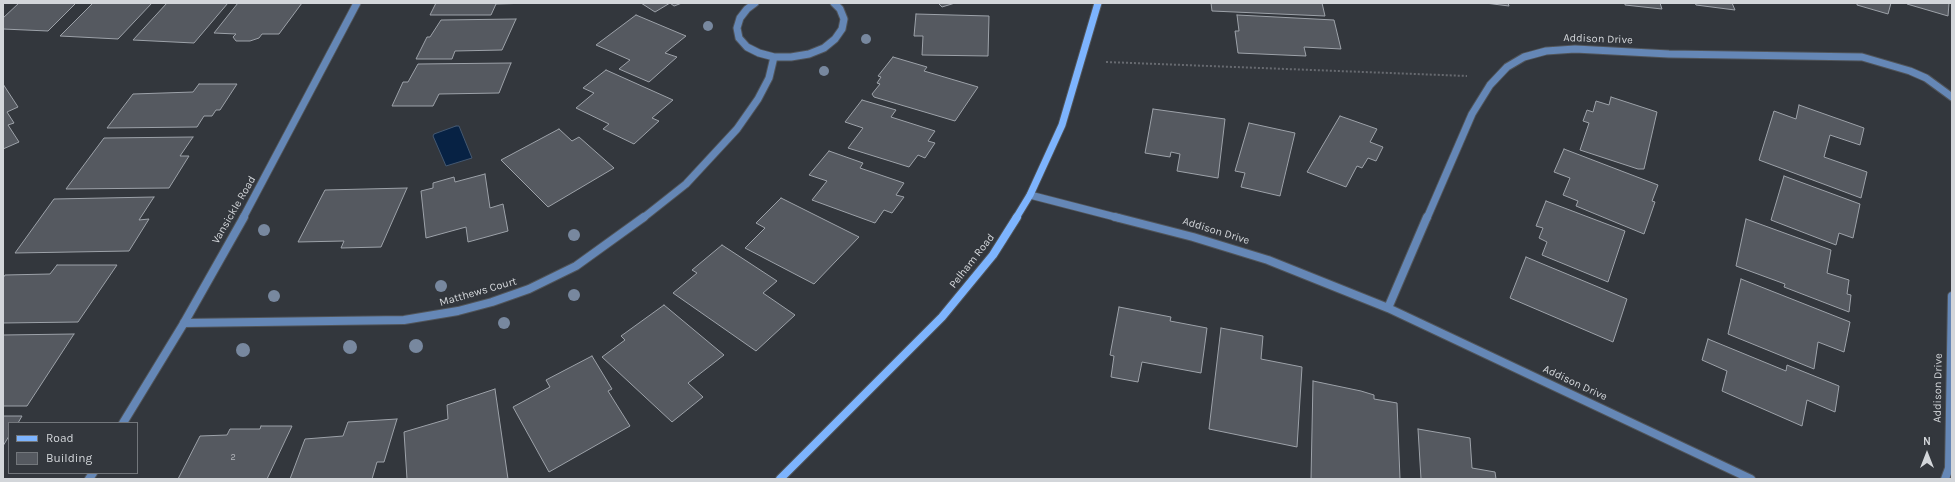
<!DOCTYPE html>
<html>
<head>
<meta charset="utf-8">
<style>
  body { margin:0 }
  #map { position:relative; width:1955px; height:482px; overflow:hidden; background:#33373d; font-family:Karla,sans-serif }
  canvas { display:block }
  .frame { position:absolute; inset:0; border:4px solid #d3d6da; pointer-events:none }
  .legend { position:absolute; left:8px; top:422px; width:130px; height:52px; box-sizing:border-box; background:#33373d; border:1px solid #73777c; margin:0; padding:5px 7px; list-style:none; font-size:12px; color:#d3d6da }
  .legend li { display:flex; align-items:center; gap:8px; height:20px }
  .legend b { width:20px; border:1px solid #73777c }
  .north { position:absolute; left:1907px; top:434px; width:40px; height:40px; -webkit-text-stroke:3px #33373d; paint-order:stroke; rotate:0deg; font-size:11px; font-weight:700; line-height:16px; text-align:center; color:#d3d6da }
  .north::after { content:''; display:block; margin:auto; width:14px; height:18px; background:#d3d6da; clip-path:polygon(50% 0,100% 100%,50% 72%,0 100%) }
</style>
</head>
<body>
<div id="map">
<canvas width="1955" height="482"></canvas>
<div class="frame"></div>
<ul class="legend">
<li><b style="height:5px;background:#7db4fe"></b>Road</li>
<li><b style="height:11px;background:#555960"></b>Building</li>
</ul>
<div class="north">N</div>
</div>
<script>
const ctx = document.querySelector('canvas').getContext('2d');
ctx.lineJoin = 'round';
function fillPath(path, color) {
  ctx.fillStyle = color;
  ctx.fill(path, 'evenodd');
}
function shape(rows) {
  const path = new Path2D();
  for (const r of rows) {
    path.moveTo(r[0], r[1]);
    for (let i = 2; i < r.length; i += 2) path.lineTo(r[i], r[i + 1]);
  }
  return path;
}
function strokePath(path, color, width, dash) {
  ctx.strokeStyle = color;
  ctx.lineWidth = width;
  ctx.lineCap = dash ? 'butt' : 'round';
  ctx.setLineDash(dash || []);
  ctx.stroke(path);
}
function write(font, color, halo, rows, align = 'center') {
  ctx.font = font + ' Karla,sans-serif';
  ctx.lineWidth = 3;
  ctx.setLineDash([]);
  ctx.textBaseline = 'middle';
  ctx.strokeStyle = halo;
  ctx.fillStyle = color;
  for (const [text, x, y, turn = 0] of rows) {
    ctx.save();
    ctx.translate(x, y);
    ctx.rotate((+turn || 0) * Math.PI / 180);
    ctx.textAlign = isNaN(turn) ? turn : align;
    if (halo) ctx.strokeText(text, 0, 0);
    ctx.fillText(text, 0, 0);
    ctx.restore();
  }
}
const water = shape([
  [456,126,459,126,472,158,446,166,433,136,434,134,456,126]
]);
const building = shape([
  [19,3,76,3,48,31,3,29,3,18,19,3],
  [93,3,152,3,118,39,60,36,93,3],
  [167,3,228,3,194,43,133,40,167,3],
  [238,3,302,3,279,34,262,34,259,38,250,41,236,41,233,37,236,34,214,33,238,3],
  [436,3,532,3,496,4,491,15,430,15,436,3],
  [641,3,682,3,674,6,670,3,655,12,641,3],
  [938,3,955,3,942,7,938,3],
  [1211,3,1322,3,1325,16,1212,11,1211,3],
  [1485,3,1508,3,1509,6,1485,3],
  [1625,3,1660,3,1662,9,1625,5,1625,3],
  [1695,3,1732,3,1735,10,1696,5,1695,3],
  [1857,3,1891,3,1888,14,1857,5,1857,3],
  [1907,3,1949,3,1948,16,1907,4,1907,3],
  [916,14,989,16,988,56,922,55,923,36,914,36,916,14],
  [636,15,686,36,665,53,677,57,649,82,619,69,630,60,596,45,636,15],
  [1237,15,1334,20,1341,49,1304,47,1306,56,1238,53,1235,31,1239,31,1237,15],
  [516,19,502,50,455,51,452,59,416,59,427,37,430,37,441,20,516,19],
  [893,57,927,67,924,71,978,87,955,121,874,97,872,94,880,84,877,83,881,77,878,76,893,57],
  [511,63,499,93,439,94,433,106,392,106,403,82,408,82,418,64,511,63],
  [606,70,673,100,652,118,659,121,634,144,603,129,609,124,576,108,594,93,583,88,606,70],
  [3,84,18,107,7,112,14,123,8,125,19,142,3,149,3,84],
  [199,84,237,84,220,110,216,110,212,116,204,116,197,127,107,128,133,94,193,92,199,84],
  [1611,97,1657,112,1644,169,1638,169,1580,150,1589,123,1583,121,1587,110,1593,112,1596,101,1609,105,1611,97],
  [862,100,896,110,891,117,935,131,928,141,935,143,925,158,918,155,909,167,848,148,863,128,845,122,862,100],
  [1799,105,1864,128,1860,145,1830,135,1824,157,1867,172,1861,198,1759,160,1774,111,1796,119,1799,105],
  [1153,109,1225,119,1218,178,1177,171,1180,154,1171,152,1170,157,1145,153,1153,109],
  [1340,116,1377,129,1370,142,1383,147,1376,161,1368,158,1362,168,1357,166,1346,187,1307,172,1340,116],
  [1249,123,1295,133,1280,196,1241,187,1245,173,1235,171,1249,123],
  [559,129,572,141,579,137,614,168,548,207,501,160,559,129],
  [193,137,180,156,189,156,169,188,66,189,104,138,193,137],
  [1564,149,1658,185,1652,201,1655,202,1644,234,1576,206,1578,201,1563,195,1570,178,1554,172,1564,149],
  [829,151,863,163,860,168,904,183,896,195,904,197,892,213,884,210,875,223,812,200,827,181,809,175,829,151],
  [485,174,490,208,503,204,508,231,468,242,466,227,426,238,421,191,433,188,433,183,454,177,455,182,485,174],
  [1784,176,1860,204,1853,238,1839,233,1836,245,1771,220,1784,176],
  [407,188,381,247,341,248,344,241,298,242,325,190,407,188],
  [154,197,139,220,149,219,129,251,15,253,54,199,154,197],
  [781,198,859,237,814,284,745,248,765,228,756,223,781,198],
  [1546,201,1625,231,1608,282,1542,255,1547,242,1539,238,1543,228,1536,226,1546,201],
  [1746,219,1831,250,1827,273,1849,280,1847,294,1851,295,1849,312,1784,287,1785,284,1736,266,1746,219],
  [722,245,777,281,763,293,795,315,756,351,673,293,697,273,692,270,722,245],
  [1526,257,1627,299,1613,342,1510,298,1526,257],
  [57,265,117,265,78,322,3,323,3,278,5,275,50,274,57,265],
  [1741,279,1850,322,1844,352,1818,342,1814,369,1728,334,1741,279],
  [664,305,724,355,688,383,703,397,672,422,602,357,625,340,621,336,664,305],
  [1119,307,1171,317,1170,321,1207,328,1201,373,1142,362,1138,382,1111,377,1114,356,1110,355,1119,307],
  [1221,328,1263,336,1261,359,1302,367,1297,447,1209,429,1221,328],
  [74,334,27,406,3,406,3,335,74,334],
  [1708,339,1786,371,1787,365,1839,386,1835,412,1807,400,1802,426,1722,391,1727,371,1702,360,1708,339],
  [592,356,612,389,608,391,630,426,549,472,513,407,550,387,546,380,592,356],
  [1313,381,1361,391,1374,395,1374,399,1397,403,1400,479,1311,479,1313,381],
  [495,389,508,479,407,479,404,432,448,419,447,405,495,389],
  [3,416,22,416,18,423,9,423,9,436,3,446,3,416],
  [397,419,384,462,377,462,372,479,290,479,305,439,343,436,348,422,397,419],
  [261,426,292,426,267,479,178,479,200,436,227,435,230,429,260,429,261,426],
  [1418,429,1470,438,1472,468,1495,472,1496,479,1421,479,1418,429]
]);
const path = shape([
  [1106,62,1467,76]
]);
const minorFar1 = shape([
  [755,3,747,9,740,18,737,28,739,38,747,47,759,53,774,57,791,57,809,54,824,48,835,39,842,29,844,19,840,9,834,3],
  [1030,195,1119,218],
  [643,218,686,184,737,129,758,99,769,78,774,57],
  [1427,218,1472,114,1490,85,1507,67,1524,57,1546,51,1575,49,1669,54,1862,57,1910,71,1926,78,1952,97]
]);
const minor = shape([
  [1115,217,1193,237,1268,260,1388,308,1751,479],
  [1388,308,1427,217],
  [184,323,404,320,458,311,492,302,529,289,576,266,644,217],
  [1945,479,1949,468,1952,296]
]);
const tertiaryFar1 = shape([
  [243,218,357,3]
]);
const tertiary = shape([
  [123,423,184,323,244,217],
  [89,479,93,473]
]);
const secondaryFar1 = shape([
  [1016,218,1030,195,1062,125,1098,3]
]);
const secondary = shape([
  [780,479,942,317,993,255,1017,217]
]);
const trees = [
  [708,26,5],
  [866,39,5],
  [824,71,5],
  [264,230,6],
  [574,235,6],
  [441,286,6],
  [574,295,6],
  [274,296,6],
  [504,323,6],
  [416,346,7],
  [350,347,7],
  [243,350,7]
];
const numberNames = [
  ["2",233,457]
];
const streetNames = [
  ["Addison Drive",1598,39,2],
  ["Vansickle Road",234,210,-60],
  ["Addison Drive",1216,231,17],
  ["Pelham Road",972,261,-52],
  ["Matthews Court",478,292,-16],
  ["Addison Drive",1575,383,25],
  ["Addison Drive",1938,388,-89]
];
fillPath(water, '#072244');
strokePath(water, '#445871', 1);
fillPath(building, '#555960');
strokePath(building, '#9da2a9', 1);
strokePath(minorFar1, '#505459', 9);
strokePath(minor, '#505459', 10);
strokePath(tertiaryFar1, '#505459', 9);
strokePath(tertiary, '#505459', 10);
strokePath(secondaryFar1, '#505459', 9);
strokePath(secondary, '#505459', 10);
strokePath(path, '#676a70', 2, [2, 2]);
strokePath(minorFar1, '#6587b6', 7);
strokePath(minor, '#6587b6', 8);
strokePath(tertiaryFar1, '#6587b6', 7);
strokePath(tertiary, '#6587b6', 8);
strokePath(secondaryFar1, '#7db4fe', 7);
strokePath(secondary, '#7db4fe', 8);
ctx.fillStyle = '#78889f';
for (const [x, y, r] of trees) {
  ctx.beginPath();
  ctx.arc(x, y, r, 0, 2 * Math.PI);
  ctx.fill();
}
write('9px', '#b4b7bc', null, numberNames);
write('11px', '#d3d6da', '#33373d', streetNames);
</script>
</body>
</html>
